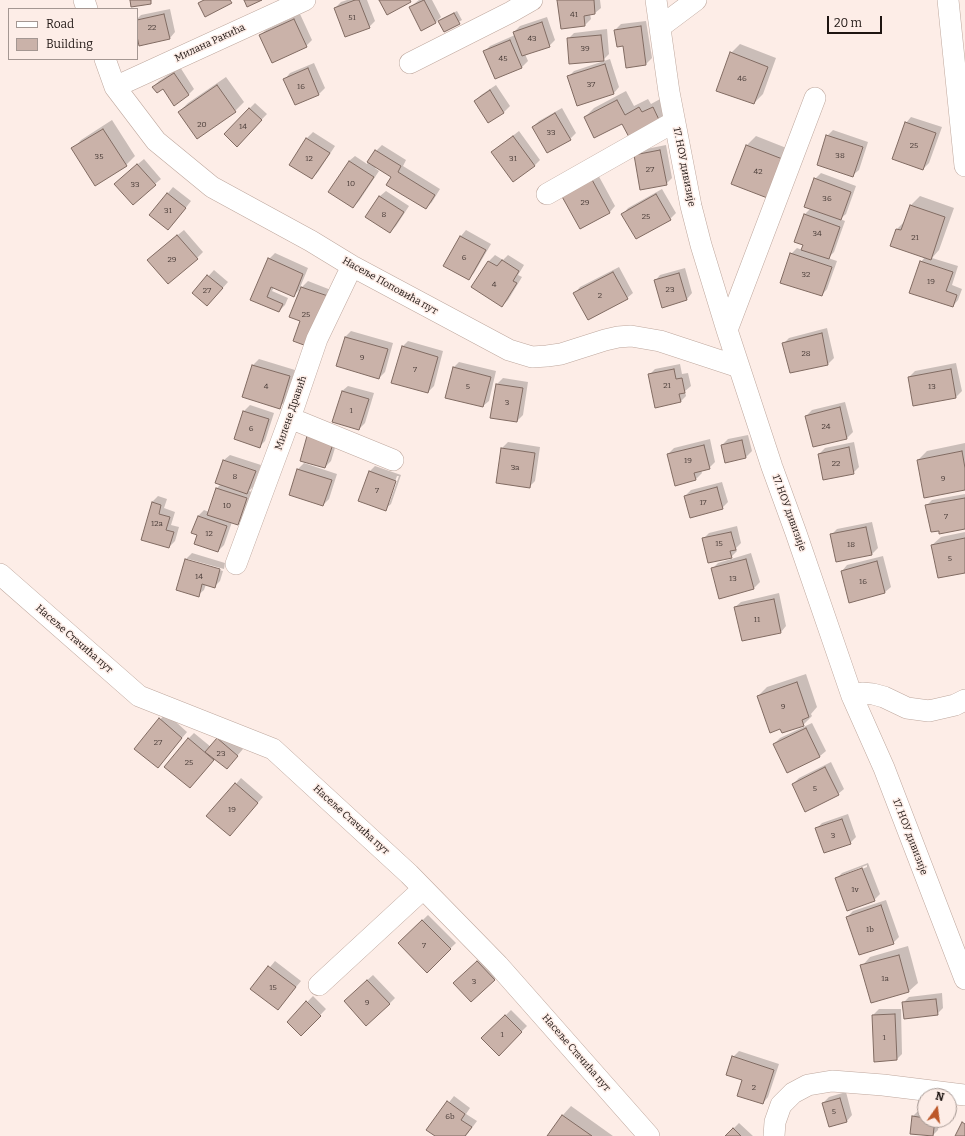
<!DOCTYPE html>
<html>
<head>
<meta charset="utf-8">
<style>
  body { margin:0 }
  #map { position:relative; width:965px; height:1136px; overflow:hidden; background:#fdede7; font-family:Bitter,serif }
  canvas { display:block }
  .legend { position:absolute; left:8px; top:8px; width:130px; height:52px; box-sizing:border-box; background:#fdede7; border:1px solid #a49792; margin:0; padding:5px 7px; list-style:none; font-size:12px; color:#1e1512 }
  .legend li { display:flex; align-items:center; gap:8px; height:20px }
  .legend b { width:20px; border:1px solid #a49792 }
  .north { position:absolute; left:917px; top:1088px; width:40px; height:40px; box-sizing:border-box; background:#fdede7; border:1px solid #a49792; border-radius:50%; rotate:14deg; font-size:11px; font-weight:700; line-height:16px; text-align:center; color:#1e1512 }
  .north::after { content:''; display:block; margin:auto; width:14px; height:18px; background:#bc5728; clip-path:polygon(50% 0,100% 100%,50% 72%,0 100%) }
  .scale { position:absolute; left:827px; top:16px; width:55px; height:18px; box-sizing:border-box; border:2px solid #1e1512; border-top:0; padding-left:5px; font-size:12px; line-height:14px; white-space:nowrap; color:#1e1512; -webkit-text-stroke:3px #fdede7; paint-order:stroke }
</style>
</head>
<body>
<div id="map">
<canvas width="965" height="1136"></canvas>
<ul class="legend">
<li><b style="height:5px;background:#fff"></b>Road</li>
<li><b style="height:11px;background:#cab2a9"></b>Building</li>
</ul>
<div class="north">N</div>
<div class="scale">20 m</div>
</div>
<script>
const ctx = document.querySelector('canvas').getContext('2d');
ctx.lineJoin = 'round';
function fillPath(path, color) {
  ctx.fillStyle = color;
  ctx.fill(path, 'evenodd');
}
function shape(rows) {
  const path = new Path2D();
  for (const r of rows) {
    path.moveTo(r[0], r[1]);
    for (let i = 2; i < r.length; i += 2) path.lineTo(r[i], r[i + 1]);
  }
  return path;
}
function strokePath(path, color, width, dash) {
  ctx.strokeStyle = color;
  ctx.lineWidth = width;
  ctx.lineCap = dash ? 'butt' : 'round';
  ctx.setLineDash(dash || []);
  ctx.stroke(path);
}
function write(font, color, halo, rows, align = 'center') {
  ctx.font = font + ' Bitter,serif';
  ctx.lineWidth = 3;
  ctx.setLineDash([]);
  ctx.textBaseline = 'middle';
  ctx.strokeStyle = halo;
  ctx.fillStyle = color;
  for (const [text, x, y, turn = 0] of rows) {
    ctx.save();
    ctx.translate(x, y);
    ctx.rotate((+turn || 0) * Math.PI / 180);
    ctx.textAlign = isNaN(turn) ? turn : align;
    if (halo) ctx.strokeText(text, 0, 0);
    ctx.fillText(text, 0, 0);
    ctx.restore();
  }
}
const shadow = shape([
  [347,0,367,0,375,21,369,27,335,8,341,2],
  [419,0,432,0,441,17,436,22,410,7],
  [558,0,600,0,601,8,595,13,590,14,591,19,585,25,562,28],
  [170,9,175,32,170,38,137,31,137,19,141,15],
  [457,11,462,20,444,31,439,20],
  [300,14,312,40,306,46,260,35,266,30],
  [547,17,555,40,549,46,525,54,528,61,522,67,495,78,484,52,490,46,515,35,514,32,520,26],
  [646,21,652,58,646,64,624,45,615,30,621,24],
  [607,29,609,54,603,60,568,39,574,33],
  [740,44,776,58,763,94,754,103,731,53],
  [610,59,619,87,614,93,568,77,574,71],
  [314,63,325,88,319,94,296,104,285,79,290,73],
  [180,67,194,89,188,95,153,87,159,81],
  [226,77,244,102,235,111,179,112,188,103],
  [496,85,510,106,504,112,489,122,475,101,481,95],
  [626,91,634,106,648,99,651,104,662,98,669,114,661,123,622,123,585,117,594,108],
  [255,103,267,114,243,139,249,109],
  [562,108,576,133,570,139,533,127,539,121],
  [911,117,942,127,929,163,923,169,906,123],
  [112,120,135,156,126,165,73,149,81,140],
  [833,130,868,142,859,170,853,175,827,136],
  [519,131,540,160,535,165,492,152],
  [313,132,335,146,318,172,312,178,291,164,307,138],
  [756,136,794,151,779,189,733,184,747,145],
  [382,145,406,160,403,166,440,189,432,202,426,208,392,177,376,167,375,168,379,171,359,201,353,207,349,161,355,156,367,164,376,151],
  [666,145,672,178,666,184,635,155,641,150],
  [144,159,161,179,155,184,121,178],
  [596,171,615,206,610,212,581,228,562,193],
  [821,173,856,186,846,214,840,219,845,221,834,252,828,258,837,261,827,289,822,295,791,254,797,248,802,250,804,245,805,214,811,208,815,179],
  [173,187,191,201,174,223,151,214],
  [662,189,676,213,670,219,623,214,628,208],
  [386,191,409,206,396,226,390,232,366,217,380,196],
  [920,196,954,208,939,250,932,258,958,266,952,285,962,289,958,300,953,306,921,262,925,257,897,229,906,220,911,205],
  [184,230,203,252,197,258,154,254],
  [466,230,491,244,474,273,469,279,444,266,461,236],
  [275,253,308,268,299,290,308,281,336,292,301,321,291,317,302,287,293,296,274,287,272,291,288,298,285,305,279,311,252,299,269,259],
  [495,255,503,260,508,255,524,265,518,275,522,277,508,300,502,306,472,287,489,261],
  [619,267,633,293,627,298,575,293,580,287],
  [685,268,692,293,687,299,655,281,660,275],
  [214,270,228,282,213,299,193,293],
  [827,328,834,358,828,364,783,344,789,338],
  [351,331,393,343,385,372,379,378,345,337],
  [408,341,443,351,434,386,428,392,402,347],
  [259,359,295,370,285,402,279,407,244,396,253,365],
  [459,362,496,371,489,401,483,406,453,368],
  [956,363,962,391,956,397,909,377,915,371],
  [680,364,682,374,688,373,691,386,685,391,686,396,680,402,649,375,655,369],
  [503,378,528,382,523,415,517,421,492,417,497,384],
  [348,386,374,393,365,423,359,429,342,391],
  [845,402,853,432,847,438,806,416,812,410],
  [250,405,274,413,265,441,259,447,235,439,244,411],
  [748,435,752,451,746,457,726,462,722,445,728,439],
  [338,438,331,461,325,467,301,460],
  [710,439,715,462,709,468,701,470,702,473,696,479,676,484,668,454,674,448],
  [508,442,540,447,535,481,529,487,502,448],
  [854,442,859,467,853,473,819,454,825,448],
  [965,443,965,489,918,460,927,451],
  [230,455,261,465,253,487,249,491,252,492,243,518,238,524,232,522,224,545,218,551,199,535,198,516,204,510,209,512,217,488,221,484,224,460],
  [304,463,337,474,329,499,323,505,298,469],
  [375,466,401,475,391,504,385,509,369,472],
  [397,476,399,476,389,504,387,504],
  [722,482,728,502,722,508,685,496,691,490],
  [965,494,965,528,927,505,932,500],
  [158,496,167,499,164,508,175,512,171,525,179,527,175,541,169,547,152,502],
  [872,522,878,548,872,554,837,561,831,535,837,529],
  [737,526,741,543,736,548,737,551,731,557,703,539,709,533],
  [965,532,965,571,932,545,941,537],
  [192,553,225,563,224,569,188,559,188,561,223,571,220,581,214,587,206,584,204,590,198,595,186,559],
  [751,553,760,582,754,588,720,598,712,569,718,563],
  [883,556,891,587,885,592,842,571,847,565],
  [779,593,786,626,781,632,735,607,741,602],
  [806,674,817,707,811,714,812,716,803,725,758,696,767,687],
  [166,713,187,732,163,761,135,748],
  [812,723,826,751,820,756,787,772,774,744,780,738],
  [194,733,211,747,223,733,243,749,232,762,215,759,190,787,188,739],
  [831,762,844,789,838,794,793,784,799,778],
  [241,778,263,797,235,829,236,784],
  [848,814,856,837,850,843,816,829,822,823],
  [868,863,880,894,874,900,836,879,842,873],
  [867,865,867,867,842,877,842,875],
  [886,900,899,937,893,943,847,917,853,911],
  [428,915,456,943,427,971,399,943],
  [908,946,918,983,909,991,862,966,870,957],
  [483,956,500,974,494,980,460,977],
  [275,961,301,981,278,1009,252,989],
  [373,975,395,998,389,1004,351,995],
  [942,993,943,1008,937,1014,903,1003,909,997],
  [313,996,326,1009,301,1035,288,1022],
  [879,1009,901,1009,902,1054,897,1059,873,1015],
  [511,1010,527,1026,499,1054,483,1038],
  [739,1051,779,1064,768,1097,763,1103,743,1079,733,1057],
  [846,1092,852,1115,847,1121,823,1103,829,1097],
  [454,1096,470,1108,466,1114,477,1121,466,1136,436,1136,428,1129],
  [571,1106,613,1136,548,1136,563,1115],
  [919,1110,925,1111,925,1120,940,1120,938,1130,932,1136,911,1133,913,1116],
  [739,1123,753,1136,726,1136]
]);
const building = shape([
  [130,0,151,0,151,4,131,7,130,0],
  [204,0,230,0,232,3,205,17,198,3,204,0],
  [244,0,262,0,247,7,244,0],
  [355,0,359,0,370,28,345,37,334,8,355,0],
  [379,0,410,0,411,2,387,15,379,0],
  [424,0,436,23,421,31,409,7,424,0],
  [557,0,594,0,595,14,584,16,585,26,561,29,557,0],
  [454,13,460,24,444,32,438,21,454,13],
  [164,14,170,39,139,46,137,36,137,20,164,14],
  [294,19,307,47,272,63,259,35,294,19],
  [542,22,550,47,522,56,513,32,542,22],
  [641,26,646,65,626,68,623,46,617,47,614,30,641,26],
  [601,35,604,61,569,64,567,38,601,35],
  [510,40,522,68,495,79,483,51,510,40],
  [730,52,768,67,754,104,716,91,730,52],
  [605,64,614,94,577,106,567,76,605,64],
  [308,68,319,95,295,105,283,79,308,68],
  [174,73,189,95,174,106,163,89,157,93,152,87,174,73],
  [217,85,236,112,197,139,178,112,217,85],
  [490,90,504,113,488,123,474,101,490,90],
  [617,100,625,115,639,107,642,112,653,107,661,124,630,139,622,124,594,138,584,117,617,100],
  [249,108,262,120,237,147,224,134,249,108],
  [555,113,571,140,547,153,532,127,555,113],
  [905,122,936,133,923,170,892,159,905,122],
  [103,129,127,166,95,186,71,148,103,129],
  [826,135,863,147,853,177,817,165,826,135],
  [513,136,535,166,513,182,491,152,513,136],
  [306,138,330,153,312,179,289,165,306,138],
  [746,145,785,160,770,199,731,184,746,145],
  [375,150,401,166,398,172,435,195,426,209,386,185,391,177,367,162,375,150],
  [660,150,667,185,640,190,634,155,660,150],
  [349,161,374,177,353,208,328,192,349,161],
  [137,164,156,185,133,205,114,184,137,164],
  [590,176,610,213,580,229,560,193,590,176],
  [814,178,851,192,841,220,804,207,814,178],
  [167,193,186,208,168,230,149,215,167,193],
  [656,194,671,220,636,239,621,214,656,194],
  [379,196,404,212,390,233,365,217,379,196],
  [910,205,945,217,931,260,890,246,896,229,901,230,910,205],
  [804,214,840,227,829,259,801,250,803,245,794,242,804,214],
  [177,235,198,259,168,284,147,260,177,235],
  [460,236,486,250,469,280,443,266,460,236],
  [790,253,832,267,822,296,780,283,790,253],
  [268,258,303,274,294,297,271,287,267,297,283,304,279,312,250,300,268,258],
  [502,260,519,271,513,281,517,283,502,307,471,287,488,261,497,266,502,260],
  [920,261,953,272,946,291,957,295,953,307,909,293,920,261],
  [613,272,628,299,588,320,573,293,613,272],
  [679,273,687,300,662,308,654,280,679,273],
  [207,275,223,288,207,306,192,293,207,275],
  [301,287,331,297,312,348,293,341,300,321,289,317,301,287],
  [822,333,828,365,790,373,782,343,822,333],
  [345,337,388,349,379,379,336,366,345,337],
  [402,346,438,357,428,393,391,383,402,346],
  [252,365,290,376,280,409,242,397,252,365],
  [453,367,491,377,483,407,445,398,453,367],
  [674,369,676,379,682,378,685,393,679,394,681,402,655,408,648,374,674,369],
  [951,369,956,398,913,406,908,377,951,369],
  [496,384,523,388,517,422,490,418,496,384],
  [342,391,369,399,359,430,332,422,342,391],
  [840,407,847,439,813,447,805,416,840,407],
  [243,411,269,419,260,448,234,439,243,411],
  [307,436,333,444,325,468,300,461,307,436],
  [742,440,746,458,725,463,721,445,742,440],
  [704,445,710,469,694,473,696,480,675,486,667,454,704,445],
  [849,447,854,474,823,480,818,454,849,447],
  [501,448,535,453,530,488,496,483,501,448],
  [962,451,965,468,965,490,924,498,917,460,962,451],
  [223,460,256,471,247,494,215,483,223,460],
  [297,469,332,480,323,506,289,495,297,469],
  [369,471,396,481,386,511,358,501,369,471],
  [717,487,723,509,690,518,684,496,717,487],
  [216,488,247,498,238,525,207,515,216,488],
  [965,498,965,529,939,534,939,531,931,532,925,505,965,498],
  [152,502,161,505,159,514,170,517,166,530,174,532,169,548,141,540,152,502],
  [198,516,227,526,218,552,194,544,197,535,191,533,198,516],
  [866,527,872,555,836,562,830,534,866,527],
  [731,532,736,550,730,551,732,558,708,563,702,538,731,532],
  [965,538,965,573,938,578,931,545,965,538],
  [185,559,220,569,215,588,202,584,199,597,176,590,185,559],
  [746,559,754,589,719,599,711,568,746,559],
  [877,561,885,593,849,603,841,571,877,561],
  [774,599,781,633,742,641,734,607,774,599],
  [797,682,809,717,802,720,804,726,782,733,780,729,770,733,757,696,797,682],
  [159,718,182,738,158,768,134,749,159,718],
  [806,728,820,757,787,773,773,744,806,728],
  [188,738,214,760,190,788,164,767,188,738],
  [217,738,238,756,227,769,205,752,217,738],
  [825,767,839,795,805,812,792,784,825,767],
  [235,783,258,803,230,836,206,816,235,783],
  [842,819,851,844,824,853,815,828,842,819],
  [862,868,875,901,847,911,835,878,862,868],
  [881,905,894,944,859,955,846,917,881,905],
  [422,920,451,949,427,973,398,943,422,920],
  [899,955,909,992,871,1003,860,965,899,955],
  [477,961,495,980,471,1002,453,983,477,961],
  [268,966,296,987,278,1010,250,989,268,966],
  [367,980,390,1004,366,1026,344,1001,367,980],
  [936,999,938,1015,904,1019,902,1002,936,999],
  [306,1001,321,1016,301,1036,287,1022,306,1001],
  [895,1014,897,1060,874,1062,872,1015,895,1014],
  [505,1015,522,1032,499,1056,481,1038,505,1015],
  [732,1056,774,1070,763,1104,737,1096,742,1080,726,1075,732,1056],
  [840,1098,847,1122,829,1127,822,1103,840,1098],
  [447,1101,465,1114,461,1120,472,1127,465,1136,435,1136,426,1130,447,1101],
  [562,1115,592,1136,547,1136,562,1115],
  [912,1116,925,1118,925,1120,935,1120,933,1136,910,1134,912,1116],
  [962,1122,965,1124,965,1136,955,1136,962,1122],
  [733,1128,741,1136,725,1136,733,1128]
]);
const minor = shape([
  [84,0,87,9],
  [656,0,669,92,691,206,701,245,727,330,772,467,796,533,852,696,884,768,965,979],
  [948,0,965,166],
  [660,27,696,0],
  [105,59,115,87,156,141,212,187,311,241,352,266,509,350,532,357,547,356,561,354,605,340,618,337,631,336,660,341,739,367],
  [410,63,511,12,532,0],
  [115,87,305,0],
  [547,194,674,122],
  [727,330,815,98],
  [290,418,393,460],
  [236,564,290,418,317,339,352,266],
  [0,574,139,696,273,749,409,874,498,965,649,1136],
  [852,696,862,693,873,694,884,697,907,708,929,711,955,705,965,700],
  [319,985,423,889],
  [774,1136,775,1122,781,1105,793,1093,808,1085,832,1081,883,1085,965,1095]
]);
const numberNames = [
  ["41",574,15],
  ["51",352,18],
  ["22",152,28],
  ["43",532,39],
  ["39",585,49],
  ["45",503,59],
  ["46",742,79],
  ["37",591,85],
  ["16",301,87],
  ["20",202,125],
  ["14",243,127],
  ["33",551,133],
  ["25",914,146],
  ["38",840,156],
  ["35",99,157],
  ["12",309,159],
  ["31",513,159],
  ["27",650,170],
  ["42",758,172],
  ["10",351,184],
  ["33",135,185],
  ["36",827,199],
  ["29",585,203],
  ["31",168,211],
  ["8",384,215],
  ["25",646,217],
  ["34",817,234],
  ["21",915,238],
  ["6",464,258],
  ["29",172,260],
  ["32",806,275],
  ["19",931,282],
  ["4",494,285],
  ["23",670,290],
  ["27",207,291],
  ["2",600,296],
  ["25",306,315],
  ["28",806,354],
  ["9",362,358],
  ["7",415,370],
  ["21",667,386],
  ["4",266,387],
  ["5",468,387],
  ["13",932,387],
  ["3",507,403],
  ["1",351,411],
  ["24",826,427],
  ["6",251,429],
  ["19",688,461],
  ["22",836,464],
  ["3a",515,468],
  ["8",235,477],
  ["9",943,479],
  ["7",377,491],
  ["17",703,503],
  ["10",227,506],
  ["7",946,517],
  ["12a",157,524],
  ["12",209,534],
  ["15",719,544],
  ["18",851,545],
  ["5",950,559],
  ["14",199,577],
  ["13",733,579],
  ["16",863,582],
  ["11",757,620],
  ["9",783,707],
  ["27",158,743],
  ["23",221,754],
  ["25",189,763],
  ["5",815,789],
  ["19",232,810],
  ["3",833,836],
  ["1v",855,890],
  ["1b",870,930],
  ["7",424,946],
  ["1a",885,979],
  ["3",474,982],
  ["15",273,988],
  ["9",367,1003],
  ["1",502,1035],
  ["1",884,1038],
  ["2",754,1088],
  ["5",834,1112],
  ["6b",450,1117]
];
const streetNames = [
  ["Милана Ракића",210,43,-25],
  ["17. НОУ дивизије",684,167,79],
  ["Насеље Поповића пут",390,286,29],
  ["Милене Дравић",291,413,-71],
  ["17. НОУ дивизије",789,513,70],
  ["Насеље Стачића пут",74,639,41],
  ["Насеље Стачића пут",351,820,42],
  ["17. НОУ дивизије",910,837,69],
  ["Насеље Стачића пут",576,1053,49]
];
fillPath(shadow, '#0003');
fillPath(building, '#cab2a9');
strokePath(building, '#816b62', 1);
strokePath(minor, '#bea79d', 22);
strokePath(minor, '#fff', 21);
write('8px', '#493c38', null, numberNames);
write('10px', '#1e1512', '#fdede7', streetNames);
</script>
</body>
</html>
